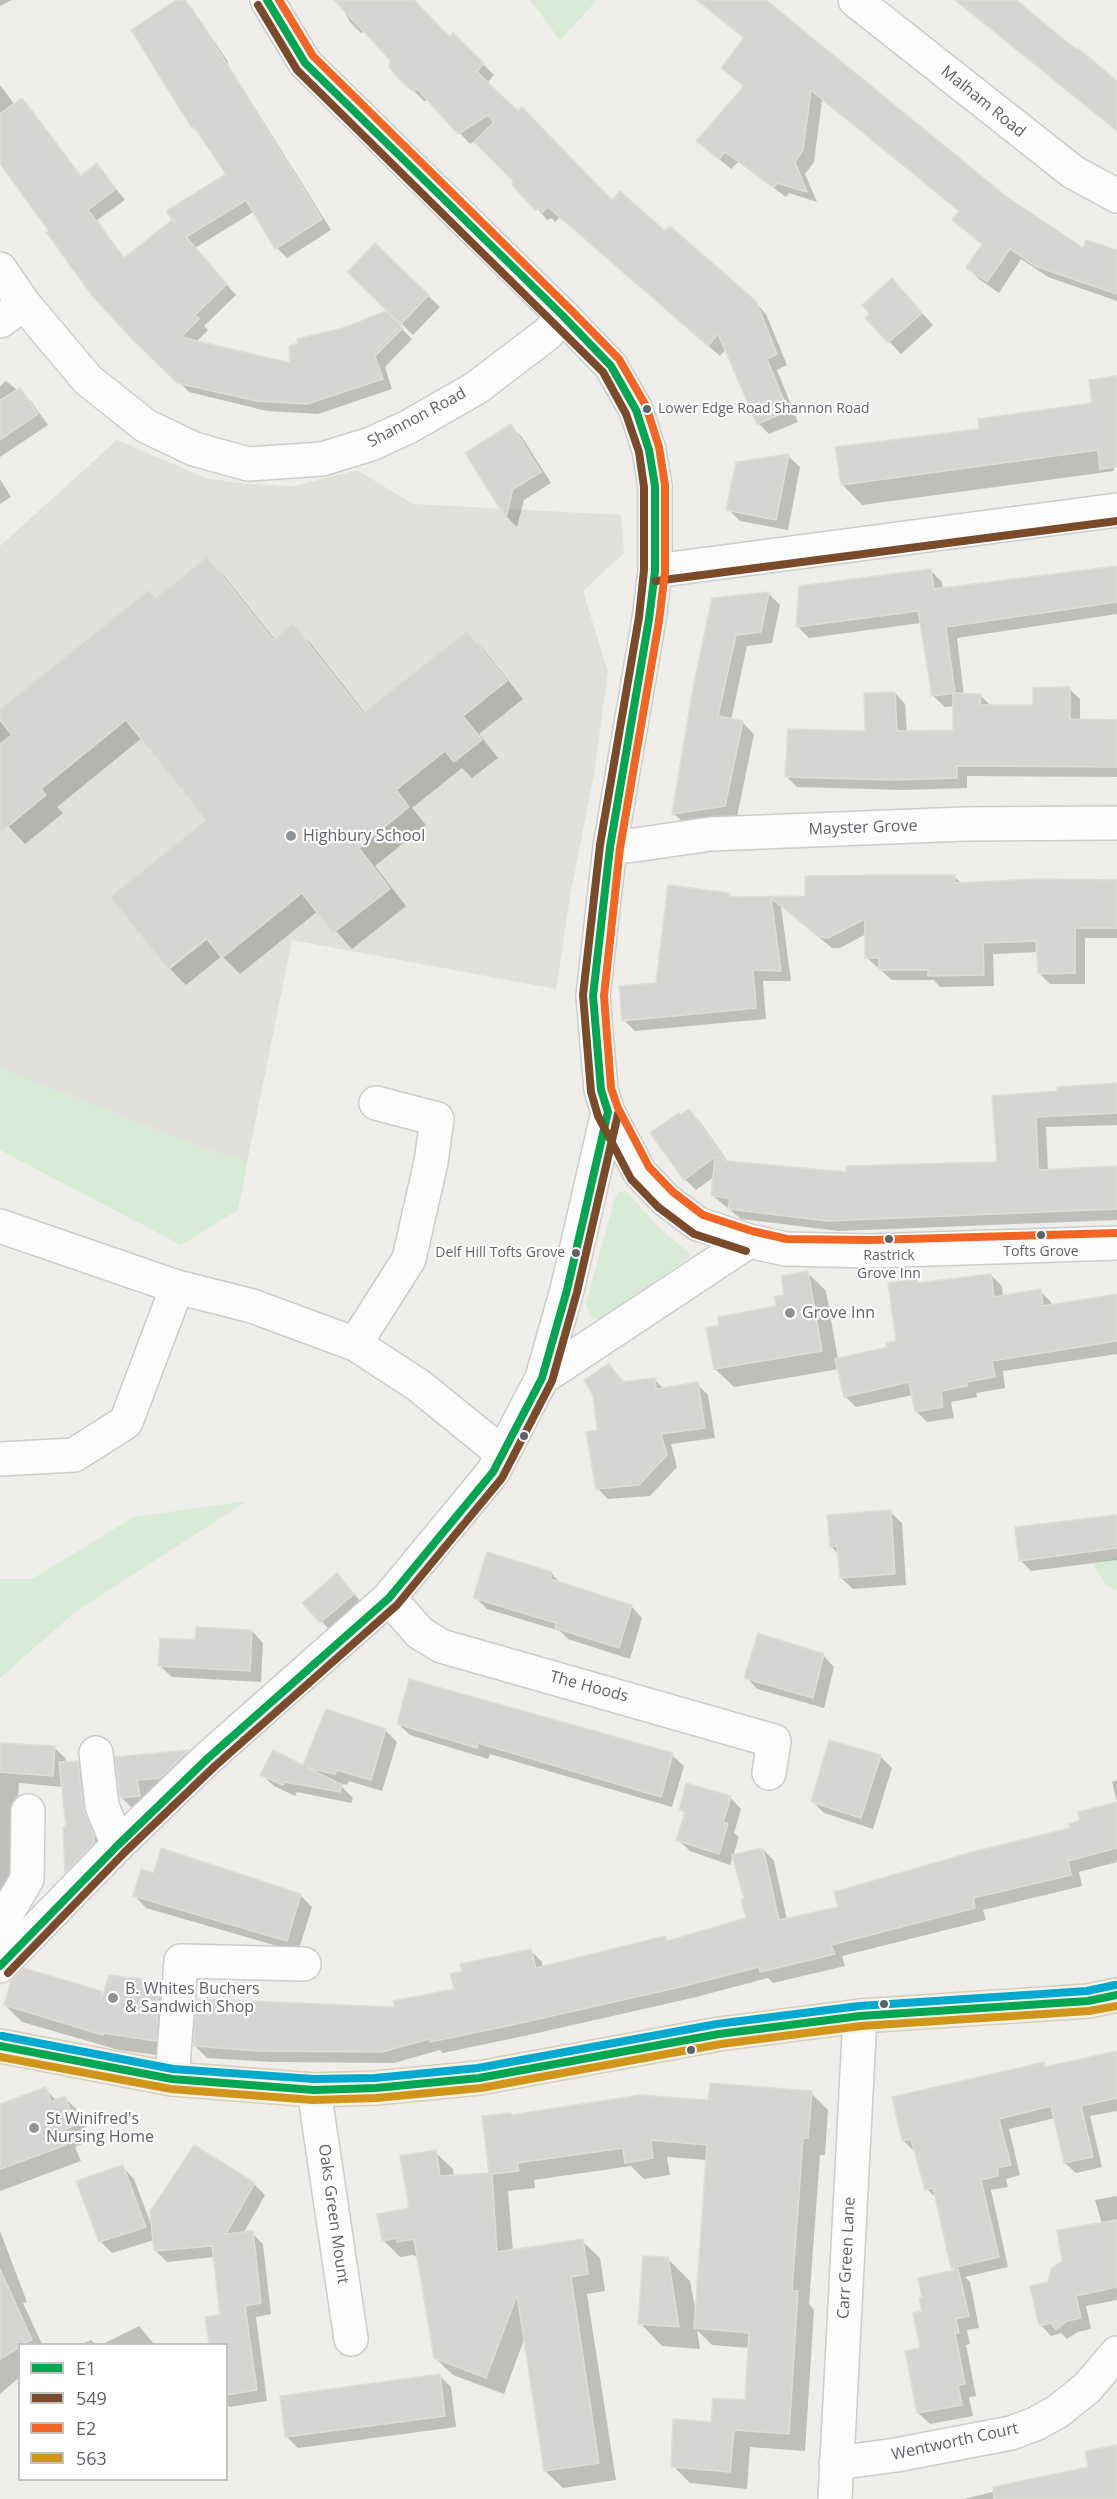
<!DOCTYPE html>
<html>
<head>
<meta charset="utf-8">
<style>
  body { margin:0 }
  #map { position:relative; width:1117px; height:2499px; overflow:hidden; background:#efeeea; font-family:"Open Sans",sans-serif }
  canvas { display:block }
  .legend { position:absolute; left:18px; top:2343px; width:210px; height:138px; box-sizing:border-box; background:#fff; border:2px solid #bfc1c3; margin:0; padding:8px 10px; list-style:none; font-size:18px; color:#5f6368 }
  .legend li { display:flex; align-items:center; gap:12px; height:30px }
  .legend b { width:30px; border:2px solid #bfc1c3 }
</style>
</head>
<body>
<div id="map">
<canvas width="1117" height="2499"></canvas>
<ul class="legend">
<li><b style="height:8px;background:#00a651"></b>E1</li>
<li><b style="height:8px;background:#7a4b2a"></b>549</li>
<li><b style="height:8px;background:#f26522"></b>E2</li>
<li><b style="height:8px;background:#d1951a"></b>563</li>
</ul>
</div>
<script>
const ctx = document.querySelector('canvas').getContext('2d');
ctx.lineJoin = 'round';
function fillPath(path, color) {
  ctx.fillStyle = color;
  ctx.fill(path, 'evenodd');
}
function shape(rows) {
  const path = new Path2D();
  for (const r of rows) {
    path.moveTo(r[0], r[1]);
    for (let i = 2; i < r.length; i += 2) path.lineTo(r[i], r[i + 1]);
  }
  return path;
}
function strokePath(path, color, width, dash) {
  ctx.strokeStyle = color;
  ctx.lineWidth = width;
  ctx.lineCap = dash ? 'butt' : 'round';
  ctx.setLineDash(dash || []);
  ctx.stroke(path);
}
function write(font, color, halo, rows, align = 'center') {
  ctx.font = font + ' "Open Sans",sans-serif';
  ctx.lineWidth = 4.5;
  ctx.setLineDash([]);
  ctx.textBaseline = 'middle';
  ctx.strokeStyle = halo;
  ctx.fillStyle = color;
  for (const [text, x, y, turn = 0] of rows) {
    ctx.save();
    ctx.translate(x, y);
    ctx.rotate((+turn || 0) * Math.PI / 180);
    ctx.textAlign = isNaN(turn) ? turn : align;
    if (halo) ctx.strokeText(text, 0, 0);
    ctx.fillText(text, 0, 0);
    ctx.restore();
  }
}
const education = shape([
  [117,440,206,478,245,484,294,486,357,470,413,504,621,515,624,553,583,591,608,672,594,774,570,897,556,989,292,940,247,1163,168,1135,0,1068,0,546]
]);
const green = shape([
  [530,0,597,0,560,40],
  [0,1068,168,1135,247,1163,238,1210,181,1245,0,1150],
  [626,1191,657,1226,689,1253,690,1257,600,1319,595,1319,589,1314,586,1303,615,1198,619,1192],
  [247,1501,75,1612,0,1678,0,1579,32,1579,134,1517],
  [1117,1557,1117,1590,1107,1586,1093,1564]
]);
const shadow = shape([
  [0,0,12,0,0,6],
  [179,0,184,0,192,8,228,62,227,63,331,230,287,258,277,248,255,211,195,248,236,295,204,326,208,330,196,342,292,365,344,329,386,313,412,339,385,367,392,389,318,414,267,411,189,392,133,338,0,162,0,85,15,105,22,100,32,110,82,177,97,165,125,200,97,220,125,259,178,228,228,174,204,138,193,128,133,31],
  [338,0,415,0,439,41,450,39,453,35,494,75,487,83,612,202,666,233,755,302,766,314,787,365,777,370,798,422,769,434,758,423,726,349,720,356,560,217,555,222,552,218,547,220,515,181,475,141,470,144,429,100,424,101,398,75,391,59,365,31,361,33,350,22],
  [696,0,763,0,1007,199,1084,250,1117,252,1117,301,1048,277,1021,259,999,293,979,279,968,268,983,246,954,220,960,212,822,100,814,162,805,174,817,202,789,193,786,197,738,162,731,169,698,141,745,87,723,68,745,39],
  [375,245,440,307,413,335,349,272],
  [903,292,933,325,901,354,867,318],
  [1117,377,1117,416,1107,426,1114,471,862,505,842,484,1095,414],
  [6,381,30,400,48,425,0,457,0,386],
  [511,426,522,437,551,483,524,500,517,527,507,517,467,454],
  [788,456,800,467,788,530,740,521,728,509],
  [0,479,11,497,0,504],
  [207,559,224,576,275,640,292,626,310,643,365,713,467,633,484,650,523,699,479,734,498,758,472,778,462,768,412,808,426,825,375,866,406,906,352,949,318,911,240,974,222,956,186,985,170,969,213,935,208,820,142,738,57,807,63,813,25,844,0,817,0,711,157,599],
  [930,570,942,582,943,590,1117,573,1117,614,957,638,964,695,980,695,991,706,1034,707,1069,689,1080,699,1080,720,1117,721,1117,777,967,776,967,788,903,790,797,787,786,776,867,732,895,693,905,704,907,733,955,732,955,706,945,707,933,696,921,623,809,638,797,626],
  [768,593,780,605,772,643,747,646,731,720,742,722,754,734,737,817,685,824,673,813,713,599],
  [954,876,962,884,1117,882,1117,938,1085,938,1085,984,1050,984,1039,973,1038,952,993,954,994,986,940,987,934,980,892,980,866,957,866,934,840,948,832,948,781,906,791,981,763,981,766,1019,635,1031,624,1020,657,985,729,894,733,899,806,898],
  [1117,1084,1117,1125,1046,1127,1048,1171,1117,1167,1117,1220,839,1231,741,1219,713,1196,715,1176,696,1190,685,1179,680,1116,689,1111,700,1122,729,1163,848,1174,999,1162,994,1097,1059,1092],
  [807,1272,826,1291,838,1359,889,1348,898,1342,916,1280,920,1284,991,1275,1002,1286,1003,1297,1040,1291,1051,1302,1052,1306,1117,1295,1117,1354,1003,1371,1005,1388,976,1393,977,1397,951,1402,954,1418,927,1422,916,1411,913,1395,856,1407,845,1396,839,1369,734,1387,715,1369,777,1307],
  [609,1365,625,1383,654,1379,664,1389,697,1384,708,1395,715,1438,671,1444,677,1467,650,1496,608,1499,597,1488,598,1432],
  [890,1512,902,1523,906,1585,853,1589,841,1578,839,1555,831,1546],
  [1117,1517,1117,1560,1031,1571,1020,1560],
  [488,1554,552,1574,562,1585,631,1606,642,1618,630,1659,568,1639,560,1631,487,1609,475,1597],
  [337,1575,365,1606,333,1634,305,1603],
  [252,1631,263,1643,261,1682,172,1677,160,1666,197,1641],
  [823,1655,834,1667,824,1708,757,1689,746,1677],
  [398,1724,672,1755,684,1766,672,1807,490,1754,488,1759,410,1735],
  [385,1730,397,1742,382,1791,349,1781,347,1785,338,1783,353,1798,351,1803,297,1792,295,1796,274,1786,262,1775,304,1767],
  [0,1745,54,1747,66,1759,65,1763,77,1762,89,1774,105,1848,77,1883,66,1872,64,1828,67,1828,63,1787,19,1783,18,1799,11,1804,11,1893,0,1893],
  [189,1752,200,1763,172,1789,148,1791,151,1807,133,1809,121,1797,117,1758],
  [880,1756,892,1768,873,1829,824,1813,813,1802],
  [1117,1780,1117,1801,1112,1782],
  [730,1797,741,1809,734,1833,739,1837,730,1865,690,1851,678,1840,686,1815,681,1810],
  [1117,1804,1117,1862,1079,1872,1082,1886,983,1910,986,1920,842,1956,845,1966,773,1983,768,1978,692,1998,524,2036,443,2053,440,2050,394,2063,271,2062,207,2058,195,2046,397,2009,455,1990,531,1951,542,1962,543,1968,665,1938,669,1942,748,1919,763,1849,774,1861,787,1920,840,1908,1072,1829],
  [300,1895,312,1907,298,1952,146,1908,135,1896],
  [142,1980,150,1988,158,1989,175,2006,172,2057,119,2050,22,2022,5,2005,100,1993,104,1997],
  [1117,2053,1117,2111,1090,2116,1102,2167,1076,2173,1065,2163,1055,2118,1009,2129,1020,2175,1006,2179,1008,2187,991,2190,1008,2267,965,2277,970,2282,979,2328,967,2330,970,2344,966,2345,976,2396,969,2397,973,2416,930,2424,918,2413,924,2312,957,2271,953,2267,937,2199,927,2189,916,2150,914,2151,903,2140,1043,2064,1048,2068],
  [45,2089,57,2101,65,2098,81,2114,90,2141,75,2147,81,2161,0,2191,0,2106],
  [811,2093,828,2110,825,2155,820,2155,809,2304,814,2310,805,2451,750,2447,747,2489,690,2483,673,2466,712,2423,746,2402,750,2348,712,2345,697,2330,700,2349,662,2346,640,2323,668,2259,690,2281,696,2313,708,2160,667,2157,670,2175,644,2179,631,2166,534,2180,535,2188,508,2191,513,2251,582,2241,600,2258,605,2291,587,2294,616,2480,563,2488,545,2471,525,2337,504,2394,453,2375,435,2358,418,2258,413,2255,400,2257,383,2240,411,2210,435,2152,453,2169,454,2177,491,2175,512,2116],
  [123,2167,134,2179,152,2227,254,2184,265,2195,243,2234,252,2233,263,2244,271,2314,256,2317,267,2401,230,2407,226,2404,226,2344,210,2344,206,2319,221,2316,215,2257,167,2262,156,2251,154,2240,112,2253,101,2242,78,2182],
  [1117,2196,1117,2300,1086,2306,1091,2329,1078,2332,1067,2339,1061,2333,1051,2336,1041,2325,1049,2283,1063,2261,1102,2224,1095,2200],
  [0,2231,27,2302,23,2303,42,2344,20,2344,20,2377,0,2394],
  [139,2326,154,2344,103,2344],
  [91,2340,95,2344,82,2344],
  [440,2376,451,2387,456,2427,298,2448,286,2436],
  [1117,2446,1117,2499,964,2499,1090,2468]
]);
const building = shape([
  [176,0,185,0,202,24,322,219,275,249,246,200,186,237,227,284,195,315,199,319,181,337,290,363,289,346,298,343,297,339,343,328,386,311,403,328,375,356,383,379,307,404,256,401,177,383,132,339,93,297,46,232,49,231,0,164,0,114,22,98,80,176,97,163,116,189,88,210,124,258,172,220,176,225,166,211,226,174,194,127,192,128,131,30,176,0],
  [334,0,414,0,450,37,453,33,484,63,477,72,518,111,522,107,612,200,620,191,665,231,670,226,756,301,777,354,767,359,788,411,757,424,718,334,708,346,548,207,543,212,540,208,535,210,512,185,513,181,474,142,494,122,488,115,458,134,417,89,412,91,396,76,389,67,390,60,334,0],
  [697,0,766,0,1007,197,1083,248,1086,240,1117,250,1117,294,1035,266,1010,249,987,282,966,268,982,244,952,220,959,211,811,90,803,150,795,162,807,192,777,183,774,187,725,152,719,159,696,141,744,86,721,68,744,38,697,0],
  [955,0,1016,0,1077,50,1078,48,1117,81,1117,131,955,0],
  [375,243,429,295,401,324,347,272,375,243],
  [892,278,922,313,888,343,865,318,870,314,862,305,892,278],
  [1117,376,1117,467,1100,469,1098,450,841,485,835,447,979,429,978,419,1092,403,1089,380,1117,376],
  [20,388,38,414,0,440,0,400,20,388],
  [511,424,541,472,513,489,506,518,465,453,511,424],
  [789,454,776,520,726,510,736,462,789,454],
  [207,557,273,640,293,624,363,713,467,631,507,681,463,716,482,740,454,762,445,751,396,790,409,807,359,848,390,889,333,933,302,893,222,958,206,938,168,969,110,897,206,820,126,720,41,789,46,795,0,833,0,744,12,735,0,720,0,709,149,590,156,598,207,557],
  [1117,566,1117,602,946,627,955,693,932,696,918,611,796,627,799,586,931,569,934,589,1117,566],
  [769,592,761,632,736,635,718,716,743,721,725,806,672,814,694,683,712,598,769,592],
  [1070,687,1070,719,1117,720,1117,767,957,766,957,778,891,780,785,777,788,729,865,731,864,693,895,692,897,731,953,730,953,693,981,694,980,705,1033,705,1033,688,1070,687],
  [890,875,955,875,955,883,1036,879,1117,880,1117,928,1075,928,1075,973,1038,974,1036,941,983,943,984,975,928,976,928,970,879,970,879,958,865,958,865,919,828,938,819,937,771,898,781,971,753,970,756,1008,622,1021,619,986,656,983,668,885,729,893,729,897,805,896,805,876,890,875],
  [1117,1083,1117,1113,1036,1117,1038,1170,1117,1166,1117,1209,827,1221,728,1209,730,1198,711,1196,715,1157,684,1180,650,1133,679,1113,680,1115,689,1109,726,1161,846,1172,847,1166,992,1162,997,1161,992,1096,1057,1091,1057,1087,1117,1083],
  [808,1271,822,1351,714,1369,706,1328,719,1325,718,1317,776,1306,774,1297,784,1295,781,1276,808,1271],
  [991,1274,994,1297,1041,1289,1043,1306,1117,1294,1117,1341,992,1361,995,1377,966,1382,967,1386,941,1391,943,1407,915,1412,909,1382,844,1397,835,1359,887,1347,886,1343,896,1341,888,1283,917,1278,917,1283,991,1274],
  [609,1363,622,1382,655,1378,656,1389,698,1382,705,1428,661,1434,667,1455,639,1485,596,1489,586,1432,597,1430,593,1395,584,1380,609,1363],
  [891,1510,895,1574,840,1578,837,1546,830,1547,827,1515,891,1510],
  [1117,1515,1117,1548,1019,1561,1015,1527,1117,1515],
  [487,1552,552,1572,550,1579,632,1605,619,1648,555,1628,556,1623,473,1598,487,1552],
  [337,1573,354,1594,320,1623,302,1603,337,1573],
  [196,1627,252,1630,250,1671,158,1666,160,1638,195,1640,196,1627],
  [758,1633,824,1654,813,1698,744,1678,758,1633],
  [409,1679,673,1753,661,1797,478,1743,477,1748,397,1724,409,1679],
  [326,1709,386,1729,371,1780,337,1770,335,1774,308,1768,342,1785,340,1792,285,1782,283,1785,260,1775,273,1750,303,1765,326,1709],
  [829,1740,881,1755,861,1818,811,1802,829,1740],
  [0,1743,55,1746,53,1776,0,1772,0,1743],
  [189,1750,161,1778,137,1780,140,1796,120,1798,115,1757,189,1750],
  [78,1761,83,1808,94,1835,94,1843,65,1873,63,1827,66,1827,59,1762,78,1761],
  [686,1783,731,1796,723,1822,728,1824,719,1854,676,1840,685,1812,679,1810,686,1783],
  [1117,1802,1117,1848,1068,1861,1071,1875,973,1898,975,1908,831,1945,835,1954,760,1972,759,1967,680,1987,512,2025,430,2042,429,2039,382,2052,259,2051,193,2046,197,1999,395,2007,393,2001,454,1989,450,1974,462,1971,460,1964,531,1949,536,1968,665,1936,667,1941,746,1918,741,1900,744,1899,732,1855,763,1848,779,1920,838,1907,834,1892,972,1852,1070,1828,1069,1824,1080,1820,1078,1812,1117,1802],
  [161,1848,301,1894,287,1941,133,1896,141,1869,154,1873,161,1848],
  [24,1968,101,1991,101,2002,109,1975,142,1979,144,1986,159,1988,156,2041,103,2033,103,2035,4,2005,11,1981,24,1968],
  [1117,2051,1117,2098,1081,2106,1093,2157,1064,2163,1051,2106,999,2119,1011,2165,997,2168,998,2176,981,2180,999,2257,951,2268,933,2188,925,2190,911,2139,902,2141,892,2097,1044,2062,1045,2067,1117,2051],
  [710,2083,812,2091,808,2138,803,2138,792,2291,798,2291,789,2434,734,2430,730,2472,671,2467,673,2419,711,2422,713,2398,745,2400,749,2333,694,2328,707,2145,651,2140,653,2158,625,2163,623,2148,517,2163,519,2171,492,2174,497,2252,583,2239,588,2274,571,2277,599,2463,544,2471,517,2295,486,2378,434,2358,414,2239,397,2242,397,2238,382,2241,377,2214,409,2208,400,2156,436,2150,440,2176,489,2173,482,2116,511,2113,511,2115,640,2095,708,2100,710,2083],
  [46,2087,51,2102,65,2096,76,2125,60,2131,66,2145,0,2169,0,2104,46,2087],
  [194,2145,255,2183,226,2234,253,2231,261,2303,245,2306,257,2390,226,2395,226,2344,209,2344,205,2317,220,2315,212,2246,154,2251,150,2212,194,2145],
  [123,2165,146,2227,99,2242,76,2181,123,2165],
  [1117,2220,1117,2287,1076,2296,1081,2318,1067,2321,1056,2330,1051,2323,1039,2326,1030,2286,1048,2282,1051,2269,1062,2261,1057,2230,1117,2220],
  [643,2256,668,2257,679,2327,638,2324,643,2256],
  [0,2269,32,2340,20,2344,20,2347,0,2359,0,2269],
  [958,2269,969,2316,956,2319,959,2333,955,2333,965,2384,958,2385,962,2405,917,2413,905,2351,920,2348,913,2313,922,2311,919,2298,922,2298,918,2278,958,2269],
  [440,2374,445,2416,285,2437,280,2396,440,2374],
  [1117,2445,1117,2499,994,2499,993,2487,1088,2467,1085,2451,1117,2445]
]);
const minor = shape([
  [267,0,305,63,563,316,611,366,636,410,649,450,655,486,655,571,649,619,610,847,593,996,601,1090,608,1112,640,1173,666,1200,698,1224,749,1241,786,1249,870,1251,1117,1243],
  [855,0,1073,172,1117,196],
  [0,269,24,304,88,380,146,426,194,449,248,464,322,459,371,444,408,427,476,388,547,334,563,316],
  [0,321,24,304],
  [655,571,1117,510],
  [610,847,635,845,711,834,965,824,1117,823],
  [0,1226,177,1287,252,1306,355,1344,418,1385,502,1453],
  [355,1344,409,1259,431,1162,437,1119,376,1103],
  [542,1378,749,1241],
  [0,1459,74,1455,126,1422,177,1287],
  [389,1598,420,1633,441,1646,774,1741,769,1773],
  [96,1753,102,1806,118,1845],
  [0,1925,27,1879,28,1811],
  [0,1966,118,1845,208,1758,389,1598,493,1472,542,1378,567,1290,608,1112],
  [172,2079,181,1961,304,1964],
  [314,2090,351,2339],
  [836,2463,896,2455,1011,2433,1035,2424,1057,2412,1087,2388,1117,2353],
  [835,2499,860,2016]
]);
const major = shape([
  [0,2046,172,2079,314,2090,376,2088,479,2078,719,2034,860,2016,1088,2001,1117,1995]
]);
const bus1 = shape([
  [0,1966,118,1845,208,1758,389,1598,493,1472,542,1378,567,1290,608,1112,601,1090,593,996,610,847,649,619,655,571,655,486,649,450,636,410,611,366,563,316,305,63,267,0],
  [0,2046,172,2079,314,2090,376,2088,479,2078,719,2034,860,2016,1088,2001,1117,1995]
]);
const bus2 = shape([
  [258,5,297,70,603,372,626,414,639,452,644,487,644,570,639,617,600,845,583,995,591,1092,598,1116,631,1179,658,1207,694,1234,746,1251],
  [656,581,1117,521],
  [8,1973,125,1852,215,1766,397,1605,502,1478,552,1381,577,1292,618,1114]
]);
const bus3 = shape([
  [279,0,313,56,570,309,619,359,646,406,659,447,665,485,665,572,659,621,620,848,604,996,611,1088,618,1108,649,1167,673,1192,703,1215,752,1231,787,1239,870,1240,1117,1233]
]);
const bus4 = shape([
  [0,2057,171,2089,313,2100,376,2098,481,2088,721,2044,861,2026,1089,2011,1117,2006]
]);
const bus5 = shape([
  [2,2036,173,2069,314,2079,375,2078,478,2068,717,2024,859,2006,1087,1991,1115,1985]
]);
const markers = [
  [647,409,5,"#5f6368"],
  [291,836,6,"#919496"],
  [1041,1235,5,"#5f6368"],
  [889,1239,5,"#5f6368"],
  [576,1253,5,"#5f6368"],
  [790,1313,6,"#919496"],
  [524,1436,5,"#5f6368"],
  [113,1998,6,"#919496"],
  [884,2004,5,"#5f6368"],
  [691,2050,5,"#5f6368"],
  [34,2128,6,"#919496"]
];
const busNames = [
  ["Lower Edge Road Shannon Road",658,409,"left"],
  ["Tofts Grove",1041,1252],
  ["Delf Hill Tofts Grove",565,1253,"right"],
  ["Rastrick",889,1256],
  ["Grove Inn",889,1274]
];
const streetNames = [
  ["Malham Road",983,102,39],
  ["Shannon Road",417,418,-28],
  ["Mayster Grove",863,828,-2],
  ["The Hoods",589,1687,15],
  ["Oaks Green Mount",333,2214,82],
  ["Carr Green Lane",847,2258,-87],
  ["Wentworth Court",955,2442,-12]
];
const poiNames = [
  ["Highbury School",303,836],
  ["Grove Inn",802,1313],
  ["B. Whites Buchers",125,1989],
  ["& Sandwich Shop",125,2007],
  ["St Winifred's",46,2119],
  ["Nursing Home",46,2137]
];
fillPath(education, '#e2e0da');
fillPath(green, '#d8ebd6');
fillPath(shadow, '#0003');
fillPath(building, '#d6d5d3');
strokePath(building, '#deddd9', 1.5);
strokePath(minor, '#cbcccc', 36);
strokePath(major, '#d7ceb8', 36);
strokePath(minor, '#fdfcfc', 33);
strokePath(major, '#f4f2e9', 33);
strokePath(bus1, '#00a651', 8);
strokePath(bus2, '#7a4b2a', 8);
strokePath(bus3, '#f26522', 8);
strokePath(bus4, '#d1951a', 8);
strokePath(bus5, '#00a9ce', 8);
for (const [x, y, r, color] of markers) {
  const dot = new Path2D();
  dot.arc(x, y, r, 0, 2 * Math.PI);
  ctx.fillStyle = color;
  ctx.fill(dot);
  strokePath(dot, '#fff', 2);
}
write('14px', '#5f6368', '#fff', busNames);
write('16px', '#5f6368', '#fff', streetNames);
write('16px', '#5f6368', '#fff', poiNames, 'left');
</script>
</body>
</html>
